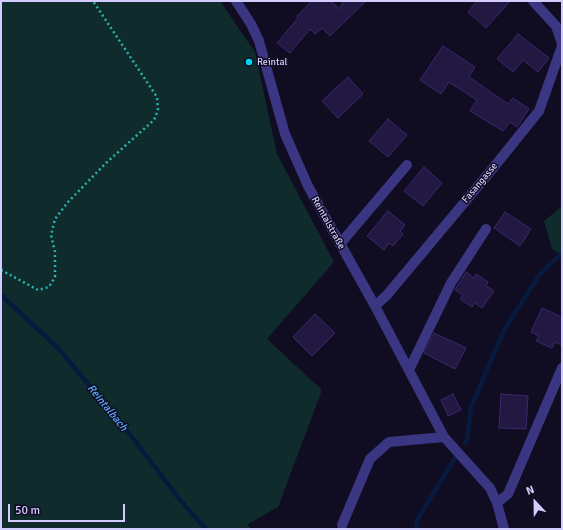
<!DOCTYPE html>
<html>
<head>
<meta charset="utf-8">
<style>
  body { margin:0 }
  #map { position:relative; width:563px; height:530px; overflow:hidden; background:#100c21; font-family:Signika,sans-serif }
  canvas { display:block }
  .frame { position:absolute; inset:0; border:2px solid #d3ccff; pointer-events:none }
  .north { position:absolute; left:515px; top:482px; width:40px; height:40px; -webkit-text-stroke:3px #100c21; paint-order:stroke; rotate:338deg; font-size:11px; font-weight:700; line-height:16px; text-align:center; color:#d3ccff }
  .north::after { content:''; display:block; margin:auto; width:14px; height:18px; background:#d3ccff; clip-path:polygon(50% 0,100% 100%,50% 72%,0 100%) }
  .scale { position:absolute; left:8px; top:504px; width:117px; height:18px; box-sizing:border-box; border:2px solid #d3ccff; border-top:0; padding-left:5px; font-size:12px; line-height:14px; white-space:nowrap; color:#d3ccff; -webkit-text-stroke:3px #100c21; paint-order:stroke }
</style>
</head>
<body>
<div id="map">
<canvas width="563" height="530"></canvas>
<div class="frame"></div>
<div class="north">N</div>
<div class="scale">50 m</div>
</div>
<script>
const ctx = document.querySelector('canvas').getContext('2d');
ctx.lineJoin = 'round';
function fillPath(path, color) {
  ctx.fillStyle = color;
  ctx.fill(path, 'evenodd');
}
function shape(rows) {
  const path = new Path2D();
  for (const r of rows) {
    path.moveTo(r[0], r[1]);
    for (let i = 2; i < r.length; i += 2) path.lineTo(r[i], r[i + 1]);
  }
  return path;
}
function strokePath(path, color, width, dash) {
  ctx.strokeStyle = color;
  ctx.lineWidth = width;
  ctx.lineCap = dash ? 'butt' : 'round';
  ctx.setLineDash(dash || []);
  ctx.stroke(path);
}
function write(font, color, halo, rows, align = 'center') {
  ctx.font = font + ' Signika,sans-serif';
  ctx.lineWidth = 3;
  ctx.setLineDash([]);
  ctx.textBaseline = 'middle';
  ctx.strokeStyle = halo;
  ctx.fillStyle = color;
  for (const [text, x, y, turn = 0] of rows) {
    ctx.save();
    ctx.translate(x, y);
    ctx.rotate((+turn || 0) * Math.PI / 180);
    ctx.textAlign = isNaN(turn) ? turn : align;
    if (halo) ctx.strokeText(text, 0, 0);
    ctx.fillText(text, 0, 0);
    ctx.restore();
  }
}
const green = shape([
  [1,1,220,1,255,52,277,154,334,262,267,339,322,390,278,507,248,524,250,529,1,529],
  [562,203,562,255,552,249,544,221,561,207]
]);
const stream = shape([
  [1,295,58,348,129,433,180,500,206,529],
  [465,443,467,440,471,407,505,328,540,274,562,253],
  [416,529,417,520,455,458]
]);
const building = shape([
  [312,1,331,1,339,9,344,1,366,1,330,36,322,28,315,34,310,29,290,53,277,43,298,18,297,16,312,1],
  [477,1,510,1,486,28,468,12,477,1],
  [518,34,549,58,538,72,523,60,513,72,497,59,518,34],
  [443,46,475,67,469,77,508,104,513,98,529,109,517,127,510,122,503,131,470,111,477,100,449,82,441,94,420,80,443,46],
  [348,77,363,94,338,118,322,101,348,77],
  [388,119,407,135,388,157,369,141,388,119],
  [424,167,442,183,423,206,404,191,424,167],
  [388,211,405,225,400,231,403,234,393,246,389,243,384,250,367,236,388,211],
  [505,212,531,229,520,246,494,228,505,212],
  [466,272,474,278,476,274,488,282,486,286,494,291,482,308,475,303,472,307,460,299,463,295,455,290,466,272],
  [542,308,562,317,562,345,555,342,552,348,536,341,539,336,531,332,542,308],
  [315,314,335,333,312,356,293,337,315,314],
  [434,333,466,348,455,369,424,353,434,333],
  [453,394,461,410,448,416,441,400,453,394],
  [501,394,528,396,526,429,499,428,501,394]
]);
const path = shape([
  [1,270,38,290,49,287,55,277,55,252,51,235,55,219,68,202,106,163,154,120,158,110,157,97,93,1]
]);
const minor = shape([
  [236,1,251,24,259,41,285,134,308,186,375,306,444,437,490,488,497,503,504,529],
  [533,1,556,26,562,44],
  [340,244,407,165],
  [375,306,387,295,489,173,539,111,562,46],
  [409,370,451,283,486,229],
  [497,503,508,494,562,368],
  [342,525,370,459,389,442,444,437]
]);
const markers = [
  [249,62,4,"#00d5f7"]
];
const poiNames = [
  ["Reintal",257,62]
];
const streetNames = [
  ["Fasangasse",480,183,-50],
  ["Reintalstraße",328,223,61]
];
const waterNames = [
  ["Reintalbach",107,408,51]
];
fillPath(green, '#0f2b2b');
strokePath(stream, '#08193e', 4.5);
fillPath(building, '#221842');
strokePath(building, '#39296f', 1);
strokePath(path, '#2ab5b2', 2.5, [2, 3]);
strokePath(minor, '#3b3681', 10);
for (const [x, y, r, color] of markers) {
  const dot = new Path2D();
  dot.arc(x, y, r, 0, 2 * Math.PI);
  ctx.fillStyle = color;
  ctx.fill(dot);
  strokePath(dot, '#100c21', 1.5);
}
write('10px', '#d3ccff', '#100c21', poiNames, 'left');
write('10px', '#d3ccff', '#100c21', streetNames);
write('italic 11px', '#5aacff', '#100c21', waterNames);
</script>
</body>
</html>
